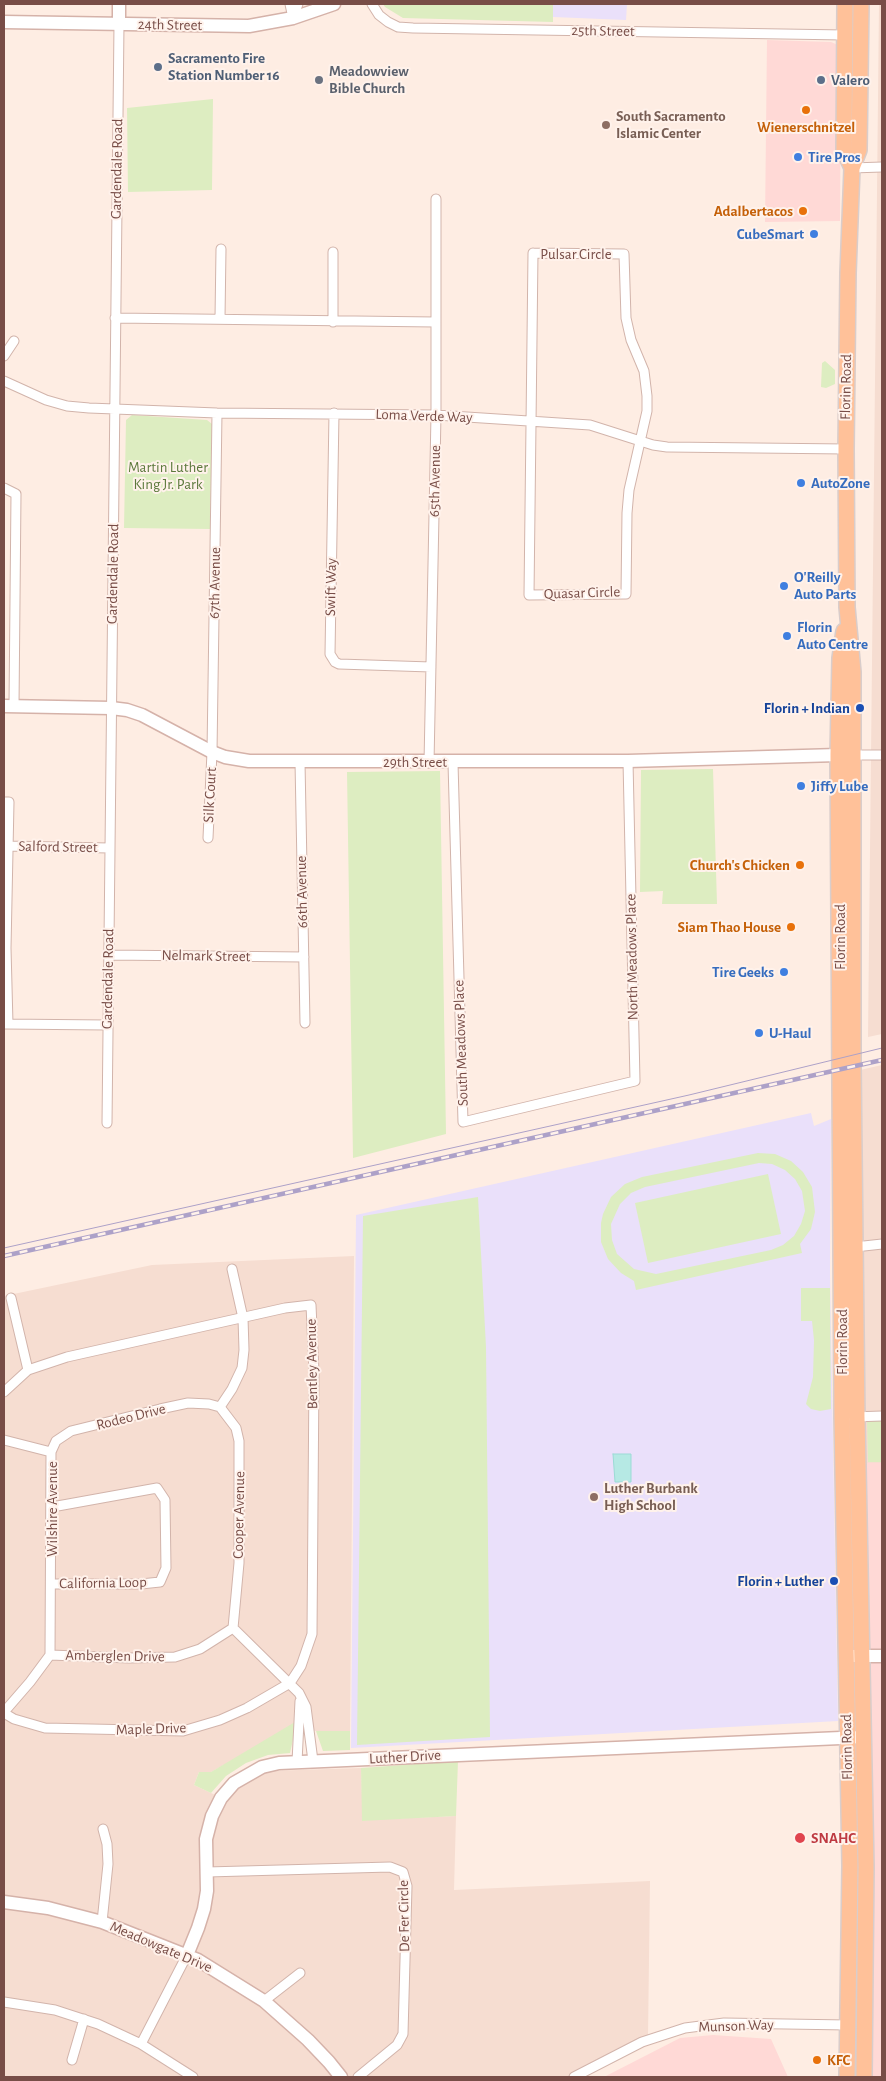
<!DOCTYPE html>
<html>
<head>
<meta charset="utf-8">
<style>
  body { margin:0 }
  #map { position:relative; width:886px; height:2081px; overflow:hidden; background:#feede3; font-family:"Alegreya Sans",sans-serif }
  canvas { display:block }
  .frame { position:absolute; inset:0; border:5px solid #784d47; pointer-events:none }
</style>
</head>
<body>
<div id="map">
<canvas width="886" height="2081"></canvas>
<div class="frame"></div>
</div>
<script>
const ctx = document.querySelector('canvas').getContext('2d');
ctx.lineJoin = 'round';
function fillPath(path, color) {
  ctx.fillStyle = color;
  ctx.fill(path, 'evenodd');
}
function shape(rows) {
  const path = new Path2D();
  for (const r of rows) {
    path.moveTo(r[0], r[1]);
    for (let i = 2; i < r.length; i += 2) path.lineTo(r[i], r[i + 1]);
  }
  return path;
}
function strokePath(path, color, width, dash) {
  ctx.strokeStyle = color;
  ctx.lineWidth = width;
  ctx.lineCap = dash ? 'butt' : 'round';
  ctx.setLineDash(dash || []);
  ctx.stroke(path);
}
function write(font, color, halo, rows, align = 'center') {
  ctx.font = font + ' "Alegreya Sans",sans-serif';
  ctx.lineWidth = 4;
  ctx.setLineDash([]);
  ctx.textBaseline = 'middle';
  ctx.strokeStyle = halo;
  ctx.fillStyle = color;
  for (const [text, x, y, turn = 0] of rows) {
    ctx.save();
    ctx.translate(x, y);
    ctx.rotate((+turn || 0) * Math.PI / 180);
    ctx.textAlign = isNaN(turn) ? turn : align;
    if (halo) ctx.strokeText(text, 0, 0);
    ctx.fillText(text, 0, 0);
    ctx.restore();
  }
}
const residential = shape([
  [879,4,882,4,882,1034,868,1037],
  [882,1065,882,1463,852,1463,847,1073],
  [354,1256,350,1731,316,1731,296,1726,211,1772,199,1772,194,1785,226,1800,244,1783,268,1771,361,1768,363,1820,456,1816,454,1890,650,1881,648,2037,570,2077,4,2077,4,1296,152,1265]
]);
const commercial = shape([
  [767,40,831,42,838,45,841,51,840,221,765,222],
  [852,1463,882,1463,882,2077,856,2077,859,1935],
  [713,2035,771,2039,788,2077,604,2077,680,2038]
]);
const education = shape([
  [553,4,627,4,626,20,553,17],
  [811,1113,814,1126,831,1119,830,1273,838,1721,351,1748,356,1215]
]);
const green = shape([
  [383,4,553,4,553,22,403,18,385,7],
  [213,99,212,190,128,192,127,108],
  [825,361,835,370,835,384,826,388,821,387,822,363],
  [132,415,207,420,212,424,210,529,124,528,126,420],
  [713,769,717,904,662,904,663,891,640,892,641,770],
  [440,771,446,1134,353,1158,347,772],
  [758,1153,775,1154,791,1161,803,1172,812,1187,815,1212,811,1229,800,1244,802,1253,636,1290,634,1281,621,1273,608,1259,601,1242,601,1223,603,1214,611,1197,625,1184,642,1177],
  [759,1163,772,1164,785,1170,795,1179,802,1191,805,1211,801,1224,794,1236,783,1245,771,1250,656,1274,634,1269,617,1254,612,1240,611,1224,620,1204,631,1193,645,1187],
  [768,1174,781,1234,648,1263,635,1203],
  [478,1197,486,1347,490,1737,357,1745,363,1216],
  [801,1288,830,1288,831,1409,820,1411,811,1409,806,1404,813,1377,814,1340,812,1321,801,1321],
  [876,1418,882,1418,882,1462,868,1462,867,1421],
  [295,1722,296,1726,290,1753,268,1755,246,1763,226,1776,211,1793,194,1785,199,1772,211,1772],
  [316,1731,350,1731,350,1750,323,1751],
  [458,1761,456,1816,362,1821,361,1768]
]);
const water = shape([
  [613,1454,631,1454,631,1482,615,1482,613,1454]
]);
const street = shape([
  [290,4,293,18],
  [372,4,379,15,388,22,398,27,413,28,845,35],
  [293,18,298,4],
  [852,168,882,167],
  [533,253,624,254,626,318,631,340,644,371,647,396,647,411,629,490,627,513,626,594,529,595,533,253],
  [115,318,435,322],
  [220,318,221,249],
  [333,322,333,252],
  [4,356,14,341],
  [4,381,46,400,67,406,89,408,217,413,436,415,590,425,653,445,667,447,846,449],
  [334,413,330,654,335,662,339,664,431,667],
  [4,488,16,494,14,706],
  [849,755,882,755],
  [300,762,305,1023],
  [429,763,436,415,436,199],
  [453,763,463,1122,635,1081,628,761],
  [4,802,9,802,6,948,8,1024],
  [208,838,212,752,217,413],
  [8,846,109,848],
  [108,955,304,957],
  [4,1024,107,1025],
  [107,1123,119,24],
  [855,1247,882,1244],
  [11,1298,28,1370],
  [4,1392,28,1370,67,1357,285,1308,311,1305,314,1372,312,1634,301,1666,290,1683,247,1708,220,1720,183,1731,45,1728,14,1719,4,1713],
  [220,1407,236,1428,239,1441,239,1563,233,1628],
  [220,1407,232,1389,242,1368,244,1350,243,1318,232,1269],
  [853,1417,882,1416],
  [4,1440,51,1452],
  [51,1584,141,1584,160,1582,166,1568,165,1500,157,1488,52,1507],
  [233,1628,299,1693,306,1707,313,1761],
  [50,1655,51,1452,56,1441,71,1431,160,1409,188,1403,209,1404,220,1407],
  [50,1655,129,1658,175,1657,200,1649,233,1628],
  [4,1712,30,1682,50,1655],
  [297,1762,300,1701],
  [207,1872,390,1867,403,1872,407,1886,403,2034,397,2045,358,2077],
  [102,1922,108,1864,107,1844,103,1829],
  [264,2001,300,1973],
  [4,2002,55,2010,98,2024,141,2044,193,2077],
  [141,2044,187,1955],
  [72,2060,84,2019],
  [574,2077,642,2042,685,2028,724,2023,848,2025]
]);
const secondary = shape([
  [4,22,249,26,293,18,334,4],
  [119,24,119,4],
  [4,706,111,708,127,710,142,715,212,752,225,757,249,761,628,761,838,755],
  [852,1656,882,1656],
  [4,1902,48,1908,102,1922,198,1960,264,2001,308,2040,329,2062,341,2077],
  [187,1955,198,1928,204,1909,207,1891,206,1839,212,1816,221,1798,234,1783,262,1767,279,1763,863,1737]
]);
const primary = shape([
  [845,4,844,150,852,168],
  [861,4,859,150,852,168,848,273,846,449,847,607,853,672,853,1066,857,1417,866,1867,864,2077],
  [844,631,840,658,838,755,842,1418,850,1866,847,2077]
]);
const tram = shape([
  [4,1248,689,1095,882,1048]
]);
const rail = shape([
  [4,1256,882,1060]
]);
const markers = [
  [158,67,5,"#5c6f8a"],
  [319,80,5,"#6b7280"],
  [821,80,5,"#5c6f8a"],
  [806,110,5,"#e8710a"],
  [606,125,5,"#8d6e63"],
  [798,157,5,"#3f7fe0"],
  [803,211,5,"#e8710a"],
  [814,234,5,"#3f7fe0"],
  [801,483,5,"#3f7fe0"],
  [784,586,5,"#3f7fe0"],
  [787,636,5,"#3f7fe0"],
  [860,708,5,"#1a4fb4"],
  [801,786,5,"#3f7fe0"],
  [800,865,5,"#e8710a"],
  [791,927,5,"#e8710a"],
  [784,972,5,"#3f7fe0"],
  [759,1033,5,"#3f7fe0"],
  [594,1497,5,"#8d6e63"],
  [834,1581,5,"#1a4fb4"],
  [800,1838,6,"#e0444e"],
  [817,2060,5,"#e8710a"]
];
const streetNames = [
  ["24th Street",170,25,1],
  ["25th Street",603,31,1],
  ["Gardendale Road",117,169,-89],
  ["Pulsar Circle",576,254],
  ["Florin Road",846,387,-89],
  ["Loma Verde Way",424,416,2],
  ["65th Avenue",435,481,-89],
  ["Gardendale Road",113,574,-89],
  ["67th Avenue",215,583,-89],
  ["Swift Way",331,587,-89],
  ["Quasar Circle",582,593,-2],
  ["29th Street",415,762],
  ["Silk Court",210,795,-87],
  ["Salford Street",58,847,1],
  ["66th Avenue",302,892,-91],
  ["Florin Road",840,937,-90],
  ["Nelmark Street",206,956,1],
  ["North Meadows Place",632,957,-91],
  ["Gardendale Road",108,979,-89],
  ["South Meadows Place",461,1043,-92],
  ["Florin Road",842,1342,-90],
  ["Bentley Avenue",312,1364,-91],
  ["Rodeo Drive",131,1417,-14],
  ["Wilshire Avenue",52,1509,-90],
  ["Cooper Avenue",239,1515,-89],
  ["California Loop",103,1583,-1],
  ["Amberglen Drive",115,1656,1],
  ["Maple Drive",151,1729,-2],
  ["Florin Road",847,1747,-91],
  ["Luther Drive",405,1757,-3],
  ["De Fer Circle",404,1916,-91],
  ["Meadowgate Drive",161,1947,23],
  ["Munson Way",736,2026,-2]
];
const serviceNames = [
  ["Sacramento Fire",168,58],
  ["Station Number 16",168,75],
  ["Valero",831,80]
];
const worshipNames = [
  ["Meadowview",329,71],
  ["Bible Church",329,88]
];
const educationNames = [
  ["South Sacramento",616,116],
  ["Islamic Center",616,133],
  ["Luther Burbank",604,1488],
  ["High School",604,1505]
];
const foodNames = [
  ["Wienerschnitzel",806,127,"center"],
  ["Adalbertacos",793,211],
  ["Church's Chicken",790,865],
  ["Siam Thao House",781,927],
  ["KFC",827,2060,"left"]
];
const shopNames = [
  ["Tire Pros",808,157],
  ["CubeSmart",804,234,"right"],
  ["AutoZone",811,483],
  ["O'Reilly",794,577],
  ["Auto Parts",794,594],
  ["Florin",797,627],
  ["Auto Centre",797,644],
  ["Jiffy Lube",811,786],
  ["Tire Geeks",774,972,"right"],
  ["U-Haul",769,1033]
];
const parkNames = [
  ["Martin Luther",168,467],
  ["King Jr. Park",168,484]
];
const transitNames = [
  ["Florin + Indian",850,708],
  ["Florin + Luther",824,1581]
];
const healthNames = [
  ["SNAHC",811,1838]
];
fillPath(residential, '#f6ddd1');
fillPath(commercial, '#ffd9d6');
fillPath(education, '#eae0fa');
fillPath(green, '#ddedc1');
fillPath(water, '#b6e9e4');
strokePath(water, '#9cdbd6', 1);
strokePath(street, '#d2b4ab', 11);
strokePath(secondary, '#d5b2a9', 15);
strokePath(primary, '#d9cdcb', 18);
strokePath(street, '#fff', 9);
strokePath(secondary, '#fff', 12);
strokePath(primary, '#ffc199', 15);
strokePath(tram, '#ada1c8', 1);
strokePath(rail, '#ada1c8', 4.5);
strokePath(rail, '#fff2eb', 2.5, [8]);
for (const [x, y, r, color] of markers) {
  const dot = new Path2D();
  dot.arc(x, y, r, 0, 2 * Math.PI);
  ctx.fillStyle = color;
  ctx.fill(dot);
  strokePath(dot, '#fff2eb', 2);
}
write('15px', '#784d47', '#fff2eb', streetNames);
write('bold 15px', '#4e5e75', '#fff2eb', serviceNames, 'left');
write('bold 15px', '#5b616d', '#fff2eb', worshipNames, 'left');
write('bold 15px', '#785e54', '#fff2eb', educationNames, 'left');
write('bold 15px', '#c56008', '#fff2eb', foodNames, 'right');
write('bold 15px', '#366cbe', '#fff2eb', shopNames, 'left');
write('15px', '#5c793c', '#fff2eb', parkNames);
write('bold 15px', '#164399', '#fff2eb', transitNames, 'right');
write('bold 15px', '#be3a42', '#fff2eb', healthNames, 'left');
</script>
</body>
</html>
